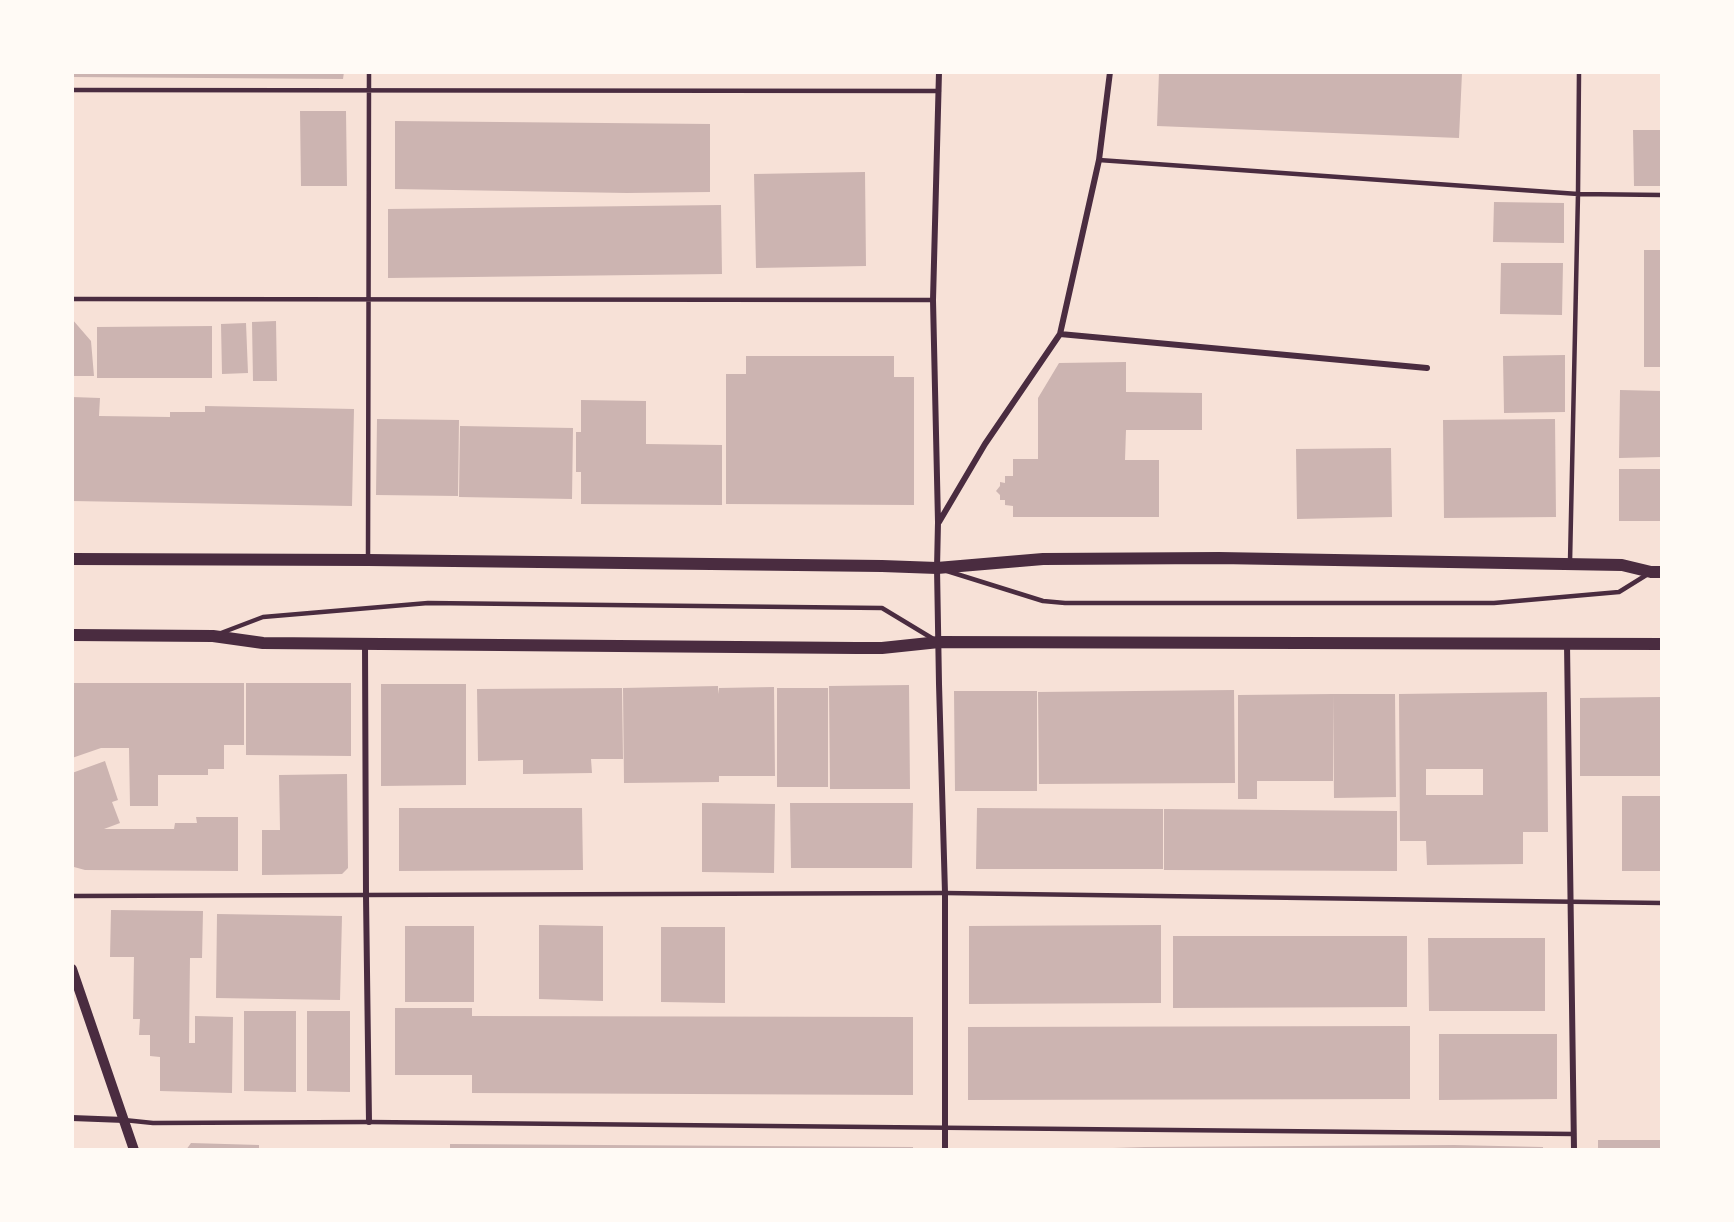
<!DOCTYPE html>
<html>
<head>
<meta charset="utf-8">
<style>
  body { margin:0 }
  #map { position:relative; width:1734px; height:1222px; overflow:hidden; background:#f7e1d7; font-family:"Varela Round",sans-serif }
  canvas { display:block }
  .frame { position:absolute; inset:0; border:74px solid #fffaf5; pointer-events:none }
</style>
</head>
<body>
<div id="map">
<canvas width="1734" height="1222"></canvas>
<div class="frame"></div>
</div>
<script>
const ctx = document.querySelector('canvas').getContext('2d');
ctx.lineJoin = 'round';
function fillPath(path, color) {
  ctx.fillStyle = color;
  ctx.fill(path, 'evenodd');
}
function shape(rows) {
  const path = new Path2D();
  for (const r of rows) {
    path.moveTo(r[0], r[1]);
    for (let i = 2; i < r.length; i += 2) path.lineTo(r[i], r[i + 1]);
  }
  return path;
}
function strokePath(path, color, width, dash) {
  ctx.strokeStyle = color;
  ctx.lineWidth = width;
  ctx.lineCap = dash ? 'butt' : 'round';
  ctx.setLineDash(dash || []);
  ctx.stroke(path);
}
const building = shape([
  [72,72,344,72,343,79,72,77],
  [1159,72,1462,73,1459,138,1157,126],
  [300,111,346,111,347,186,301,186],
  [395,121,710,124,710,192,627,193,395,189],
  [1633,130,1662,130,1662,186,1634,186],
  [865,172,866,266,756,268,754,174],
  [1494,202,1564,203,1564,243,1493,242],
  [721,205,722,274,388,278,388,209],
  [1644,250,1662,250,1662,367,1644,367],
  [1501,263,1563,263,1562,315,1500,314],
  [72,319,91,341,94,376,72,376],
  [276,321,277,381,253,381,252,322],
  [246,323,248,373,222,374,221,324],
  [212,326,212,378,97,378,97,327],
  [1565,355,1565,412,1504,413,1503,356],
  [746,356,894,356,894,377,914,377,914,505,726,504,726,374,746,374],
  [1126,362,1126,392,1202,393,1202,430,1126,430,1125,460,1159,460,1159,517,1013,517,1013,506,1005,505,1005,500,1000,500,1000,495,996,491,1000,486,1000,482,1005,483,1005,476,1013,476,1013,459,1038,459,1038,398,1059,363],
  [1620,390,1662,391,1662,457,1619,458],
  [72,397,100,398,99,416,170,417,170,412,205,412,205,406,354,409,352,506,72,501],
  [581,400,646,401,646,444,722,445,722,505,581,504,581,472,576,472,576,432,581,432],
  [377,419,459,420,458,496,376,495],
  [1555,419,1556,517,1444,518,1443,420],
  [460,426,573,428,572,499,459,497],
  [1391,448,1392,517,1297,519,1296,449],
  [1619,469,1662,469,1662,521,1619,521],
  [72,683,244,683,244,745,224,745,224,769,208,769,208,775,158,775,158,806,130,806,129,748,101,748,72,758],
  [246,683,351,683,351,756,246,755],
  [381,684,466,684,466,785,381,786],
  [909,685,910,789,830,789,829,686],
  [718,686,718,694,719,688,774,687,775,776,719,776,719,782,624,783,623,688],
  [622,688,623,759,591,759,592,773,523,774,523,760,478,761,477,689],
  [777,688,828,688,828,787,777,787],
  [1234,690,1235,783,1039,784,1038,692],
  [954,691,1037,691,1037,791,955,791],
  [1547,692,1548,832,1523,832,1523,864,1427,865,1426,841,1400,841,1399,694],
  [1426,769,1483,769,1483,795,1426,795],
  [1333,694,1395,694,1396,797,1334,798],
  [1333,694,1333,781,1257,781,1257,799,1238,799,1238,695],
  [1662,697,1662,776,1580,776,1580,698],
  [105,761,118,800,112,802,120,823,104,829,174,829,175,823,197,823,196,817,238,817,238,871,85,870,74,867,72,864,72,773],
  [347,774,348,868,342,874,262,875,262,830,280,830,279,775],
  [1622,796,1662,796,1662,871,1622,871],
  [702,803,775,804,774,873,702,872],
  [790,803,913,803,912,868,791,868],
  [399,808,582,808,583,870,399,871],
  [977,808,1163,809,1163,869,976,869],
  [1164,809,1397,811,1397,871,1164,870],
  [111,910,203,911,202,958,190,958,189,1043,195,1043,195,1016,233,1017,232,1093,160,1091,160,1057,150,1056,150,1035,139,1035,140,1019,133,1019,134,957,110,957],
  [217,914,342,916,340,1000,216,998],
  [539,925,603,926,603,1001,539,999],
  [1161,925,1161,1003,969,1004,969,926],
  [405,926,474,926,474,1002,405,1002],
  [661,927,725,927,725,1003,661,1002],
  [1173,936,1407,936,1407,1007,1173,1008],
  [1428,938,1545,938,1545,1011,1429,1011],
  [395,1008,472,1008,472,1016,913,1017,913,1095,472,1093,472,1075,395,1075],
  [244,1011,296,1011,296,1092,244,1091],
  [307,1011,350,1011,350,1092,307,1091],
  [1410,1026,1410,1099,968,1100,968,1027],
  [1439,1034,1557,1034,1557,1099,1439,1100],
  [1598,1140,1662,1140,1662,1150,1598,1150],
  [191,1143,259,1145,259,1150,186,1150],
  [450,1144,913,1147,913,1150,450,1150],
  [1454,1145,1543,1147,1543,1150,1113,1150,1113,1148,1145,1147]
]);
const service = shape([
  [72,90,939,91],
  [1099,160,1578,194,1662,195],
  [72,299,933,300],
  [368,558,369,72],
  [1570,562,1578,194,1579,72],
  [947,571,1043,601,1065,603,1494,603,1619,592,1648,574],
  [221,633,263,617,428,603,882,608,935,640],
  [72,896,945,893,1662,903],
  [124,1120,153,1123,369,1122,1574,1134]
]);
const minor = shape([
  [939,72,933,300,938,522,937,568,939,684,945,893,945,1150],
  [1060,334,1427,368],
  [939,522,985,444,1060,334,1099,160,1110,72],
  [365,644,366,896,369,1122],
  [1567,644,1574,1150],
  [72,1118,124,1120]
]);
const tertiary = shape([
  [72,969,134,1150]
]);
const secondary = shape([
  [72,559,368,560,882,566,937,568,1043,559,1219,558,1622,565,1651,572,1662,572],
  [72,635,213,636,263,643,856,648,882,648,939,642,1662,644]
]);
fillPath(building, '#ccb4b1');
strokePath(service, '#4a2c40', 4.5);
strokePath(minor, '#4a2c40', 6);
strokePath(tertiary, '#4a2c40', 10);
strokePath(secondary, '#4a2c40', 12);
</script>
</body>
</html>
